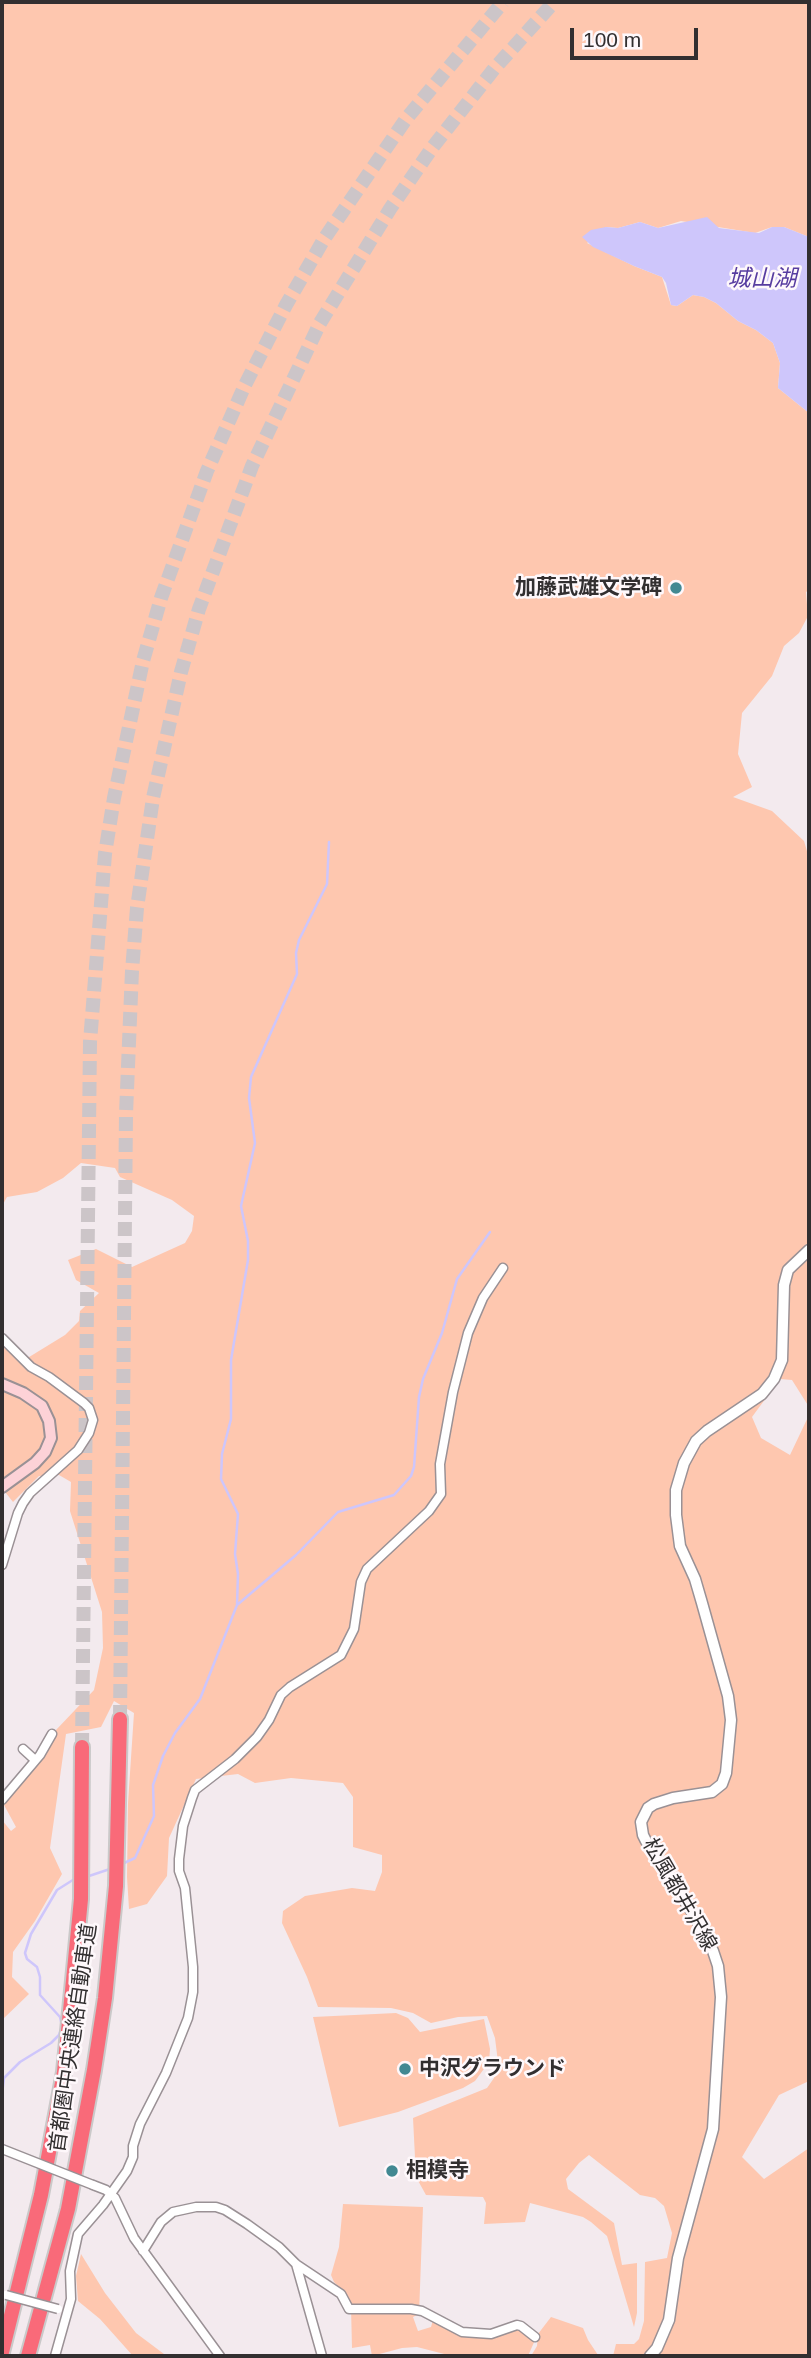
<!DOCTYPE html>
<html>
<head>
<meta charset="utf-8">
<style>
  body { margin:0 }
  #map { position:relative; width:811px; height:2358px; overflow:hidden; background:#f3eaee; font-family:Helvetica,sans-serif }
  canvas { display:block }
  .frame { position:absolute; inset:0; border:4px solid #322f30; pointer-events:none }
  .scale { position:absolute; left:570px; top:28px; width:128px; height:32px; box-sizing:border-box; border:4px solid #322f30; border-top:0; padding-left:9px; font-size:21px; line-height:24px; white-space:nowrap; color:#322f30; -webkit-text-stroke:5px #fef8fb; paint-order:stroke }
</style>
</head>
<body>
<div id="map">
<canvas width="811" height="2358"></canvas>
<div class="frame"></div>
<div class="scale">100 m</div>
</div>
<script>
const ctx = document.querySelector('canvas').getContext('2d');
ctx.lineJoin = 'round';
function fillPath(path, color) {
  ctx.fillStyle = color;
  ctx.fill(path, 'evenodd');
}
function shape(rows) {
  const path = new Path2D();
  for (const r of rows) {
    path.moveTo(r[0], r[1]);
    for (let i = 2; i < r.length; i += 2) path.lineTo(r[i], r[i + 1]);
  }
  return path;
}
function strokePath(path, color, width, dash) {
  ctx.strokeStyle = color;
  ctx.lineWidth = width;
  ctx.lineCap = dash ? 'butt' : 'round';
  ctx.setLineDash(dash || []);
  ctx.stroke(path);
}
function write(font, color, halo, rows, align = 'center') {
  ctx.font = font + ' Helvetica,"Noto Sans JP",sans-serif';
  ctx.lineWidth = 5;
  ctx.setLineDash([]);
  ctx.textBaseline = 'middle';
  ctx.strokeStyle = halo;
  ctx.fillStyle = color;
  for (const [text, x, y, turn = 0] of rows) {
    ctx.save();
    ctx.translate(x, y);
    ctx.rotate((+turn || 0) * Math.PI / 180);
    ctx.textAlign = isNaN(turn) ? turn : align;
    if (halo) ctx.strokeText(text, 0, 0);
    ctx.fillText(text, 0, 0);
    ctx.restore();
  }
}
const green = shape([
  [2,2,809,2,809,237,784,227,772,227,755,233,681,221,658,228,640,222,618,228,606,227,587,243,634,266,662,277,671,305,677,306,693,295,704,297,716,303,738,321,756,330,773,343,780,363,778,388,809,413,809,590,806,592,808,616,799,633,784,646,772,676,742,713,738,754,752,787,733,797,772,811,804,841,809,858,809,1407,792,1380,780,1379,752,1417,761,1438,790,1455,809,1415,809,2081,779,2095,742,2157,764,2179,809,2148,809,2356,613,2356,616,2344,634,2344,639,2339,644,2321,645,2262,667,2258,672,2233,664,2206,655,2198,640,2195,589,2155,579,2163,566,2179,568,2189,614,2223,622,2265,637,2263,637,2313,634,2327,607,2236,591,2222,583,2217,530,2203,525,2222,484,2224,486,2203,483,2197,426,2195,416,2177,413,2118,487,2088,494,2078,498,2062,495,2038,487,2016,458,2017,431,2023,413,2013,391,2008,318,2007,307,1977,282,1923,283,1911,305,1896,352,1888,375,1891,382,1872,382,1855,353,1847,353,1797,343,1783,291,1778,255,1783,238,1774,196,1779,169,1838,167,1876,147,1904,129,1909,127,1877,128,1803,134,1713,114,1701,101,1727,66,1734,50,1848,62,1874,35,1921,13,1952,12,1977,29,1994,2,2020,2,1820,11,1831,16,1827,4,1805,51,1746,56,1730,94,1690,103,1648,102,1612,70,1511,71,1482,59,1475,39,1476,13,1502,2,1488,2,1346,21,1362,65,1335,79,1321,80,1311,99,1293,76,1280,68,1260,96,1249,132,1267,185,1243,192,1231,194,1216,172,1200,120,1177,115,1168,81,1163,63,1178,37,1192,7,1197,2,1206],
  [396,2013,408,2018,420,2032,484,2019,490,2049,489,2062,475,2081,463,2088,398,2112,339,2127,313,2017],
  [343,2204,423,2207,419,2314,413,2317,418,2331,431,2327,433,2320,470,2337,484,2337,521,2329,535,2340,528,2356,452,2356,417,2347,402,2348,372,2356,370,2345,352,2348,351,2307,348,2296,334,2282,331,2275,339,2247],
  [81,2254,105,2293,136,2333,164,2354,205,2354,208,2356,133,2356,100,2319,78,2301,76,2276],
  [551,2317,583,2328,588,2340,598,2355,601,2356,531,2356,537,2346,538,2334]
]);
const water = shape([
  [707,217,719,228,759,233,772,227,784,227,809,237,809,413,778,388,780,363,773,343,756,330,738,321,716,303,704,297,693,295,677,306,671,305,666,283,662,277,634,266,593,247,582,237,591,230,606,227,618,228,640,222,658,228]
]);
const stream = shape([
  [237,1605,238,1574,235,1554,238,1514,221,1479,222,1454,231,1419,231,1360,248,1260,248,1241,241,1206,255,1143,249,1098,251,1077,297,974,296,953,299,940,327,884,329,842],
  [122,1864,135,1858,154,1816,153,1785,163,1756,175,1733,200,1699,237,1605,296,1555,338,1512,394,1495,411,1476,414,1467,419,1397,423,1379,442,1333,457,1279,490,1232],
  [86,1877,113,1868],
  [2,2094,4,2078,20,2062,51,2043,59,2035,62,2026,60,2017,40,1995,40,1977,37,1967,27,1959,25,1953,31,1934,57,1890,76,1878]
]);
const motorwayTunnel = shape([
  [120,1719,126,1114,132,971,137,908,153,798,181,672,199,609,252,466,320,323,390,209,432,148,494,69,554,2],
  [82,1747,90,1042,105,854,114,798,143,661,161,598,207,471,245,385,286,305,324,239,406,119,503,2]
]);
const minor = shape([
  [2,1338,31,1367,49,1377,84,1403,89,1408,93,1420,89,1433,78,1450,30,1493,23,1503,18,1513,2,1565],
  [23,1749,35,1760],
  [2,1800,40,1755,52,1734],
  [93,2185,106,2190,115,2198,134,2238,220,2356],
  [143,2251,161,2222,173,2212,196,2207,216,2207,225,2210,247,2224,279,2247,296,2264,341,2294,349,2309,411,2309,422,2311,462,2332,491,2334,517,2325,521,2326,535,2337],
  [296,2264,322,2356],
  [55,2356,71,2299,70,2271,78,2234,103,2205,127,2171,133,2157,133,2146,140,2124,166,2073,188,2018,193,1992,193,1967,185,1888,179,1871,179,1859,183,1826,192,1798,195,1790,235,1759,257,1737,269,1720,281,1695,290,1687,341,1655,354,1629,361,1582,367,1569,429,1511,441,1494,440,1464,453,1392,468,1333,483,1298,503,1268]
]);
const tertiary = shape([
  [650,2356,657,2348,669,2320,678,2258,713,2129,721,1997,718,1966,713,1951,694,1915,646,1841,643,1835,641,1822,648,1808,654,1804,673,1798,712,1792,722,1784,726,1773,731,1720,728,1696,702,1603,695,1579,680,1546,676,1515,676,1490,684,1463,696,1441,707,1431,762,1394,774,1379,782,1360,784,1285,788,1270,809,1250]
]);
const secondary = shape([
  [2,1384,23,1393,42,1406,49,1421,51,1438,45,1452,35,1463,2,1487]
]);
const motorway = shape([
  [2,2352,41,2195,64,2072,81,1899,82,1747],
  [28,2356,68,2209,94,2070,105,1998,116,1886,120,1719]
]);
const minorBridge = shape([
  [2,2149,93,2185],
  [6,2295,58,2309]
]);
const markers = [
  [676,588,7,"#428992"],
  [405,2069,7,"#428992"],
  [392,2171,7,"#428992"]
];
const poiNames = [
  ["加藤武雄文学碑",662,588,"right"],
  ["中沢グラウンド",419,2069],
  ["相模寺",406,2171]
];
const streetNames = [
  ["松風都井沢線",679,1895,60],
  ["首都圏中央連絡自動車道",74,2038,-82]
];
const waterNames = [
  ["城山湖",762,280]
];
fillPath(green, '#fec7af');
fillPath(water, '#cec6fb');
strokePath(stream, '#cec6fb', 2.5);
strokePath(motorwayTunnel, '#ccc5c8', 14, [14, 7]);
strokePath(minor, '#9a9195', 11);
strokePath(tertiary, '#9a9195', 13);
strokePath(secondary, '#9a9195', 14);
strokePath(motorway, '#cac9c9', 18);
strokePath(minor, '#fff', 8);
strokePath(tertiary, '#fff', 10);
strokePath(secondary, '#fdd2d7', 10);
strokePath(motorway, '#f96a79', 14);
strokePath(minorBridge, '#9a9195', 11, []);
strokePath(minorBridge, '#fff', 8);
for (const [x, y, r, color] of markers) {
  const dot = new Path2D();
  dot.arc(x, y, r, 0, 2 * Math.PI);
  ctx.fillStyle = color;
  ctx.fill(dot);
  strokePath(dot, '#fef8fb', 2.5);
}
write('bold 21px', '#322f30', '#fef8fb', poiNames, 'left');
write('21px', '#322f30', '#fef8fb', streetNames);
write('italic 23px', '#573ca0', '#fef8fb', waterNames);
</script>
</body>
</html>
